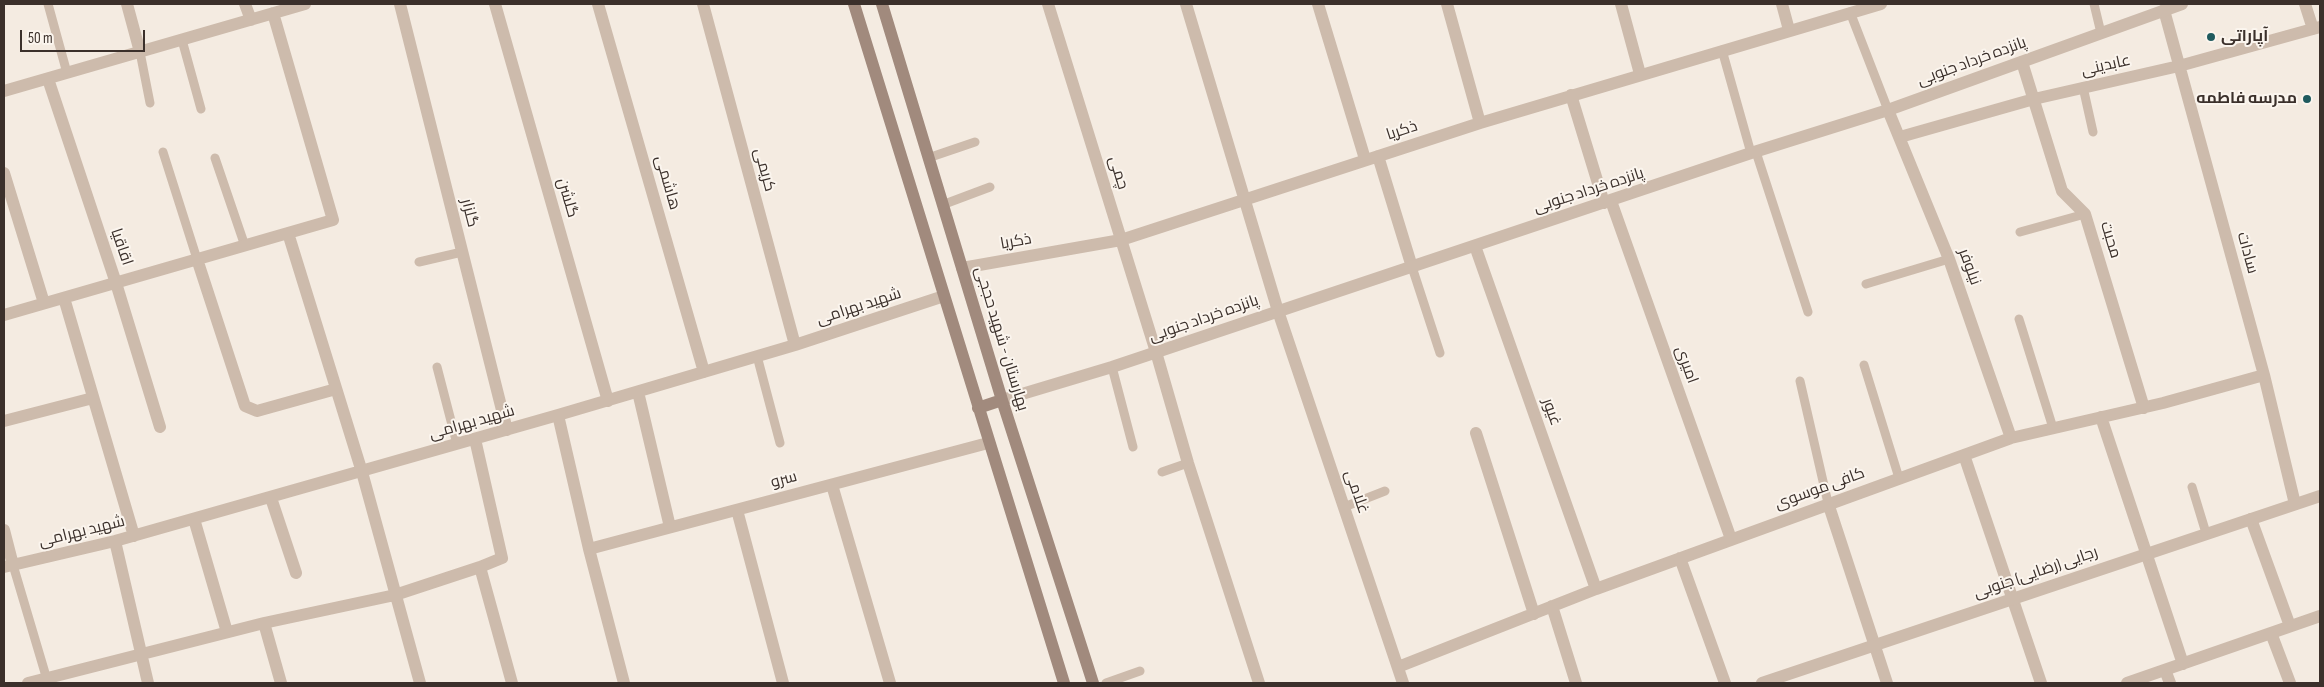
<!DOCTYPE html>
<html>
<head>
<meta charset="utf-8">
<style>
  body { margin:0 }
  #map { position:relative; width:2324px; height:687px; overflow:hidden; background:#f4ebe1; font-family:"Sofia Sans Condensed",sans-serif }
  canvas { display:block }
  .frame { position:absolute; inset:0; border:5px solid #3b302b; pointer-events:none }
  .scale { position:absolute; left:20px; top:30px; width:125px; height:22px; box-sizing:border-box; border:2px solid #3b302b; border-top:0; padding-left:6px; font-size:15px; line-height:18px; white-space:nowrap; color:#3b302b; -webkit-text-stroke:4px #fbf5ee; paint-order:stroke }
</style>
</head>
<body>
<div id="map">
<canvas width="2324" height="687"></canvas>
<div class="frame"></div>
<div class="scale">50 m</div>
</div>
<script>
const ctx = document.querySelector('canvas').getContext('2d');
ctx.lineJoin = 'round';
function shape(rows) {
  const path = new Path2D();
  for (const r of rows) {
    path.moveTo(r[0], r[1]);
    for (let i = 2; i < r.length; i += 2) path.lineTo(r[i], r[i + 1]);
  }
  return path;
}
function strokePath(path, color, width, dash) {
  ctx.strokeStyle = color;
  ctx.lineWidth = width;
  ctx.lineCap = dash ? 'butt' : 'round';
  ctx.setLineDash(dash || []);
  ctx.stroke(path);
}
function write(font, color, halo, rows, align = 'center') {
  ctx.font = font + ' "Sofia Sans Condensed",Cairo,sans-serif';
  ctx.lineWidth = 4;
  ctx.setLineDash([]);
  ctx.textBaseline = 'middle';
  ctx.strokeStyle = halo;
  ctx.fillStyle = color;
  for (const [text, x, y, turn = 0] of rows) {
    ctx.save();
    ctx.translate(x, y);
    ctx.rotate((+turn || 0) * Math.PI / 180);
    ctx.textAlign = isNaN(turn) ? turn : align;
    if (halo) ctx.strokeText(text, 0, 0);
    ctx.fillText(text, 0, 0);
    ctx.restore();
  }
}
const service = shape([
  [48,4,67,73],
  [2094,4,2101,33],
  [1850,12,1888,110],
  [182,40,201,109],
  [1722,50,1751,153],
  [140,52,150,103],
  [2083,87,2093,132],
  [163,152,197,259],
  [1756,152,1808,312],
  [215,158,245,246],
  [928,158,975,142],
  [942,205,990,187],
  [2020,232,2085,214],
  [419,262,462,252],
  [1412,267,1440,353],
  [1866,284,1949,259],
  [2019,319,2053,428],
  [757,356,780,443],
  [1864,365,1899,478],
  [437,367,457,444],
  [1112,367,1133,447],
  [1800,381,1828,503],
  [1162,472,1188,463],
  [2192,487,2206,533],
  [1344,507,1385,491],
  [13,565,48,683],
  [1106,683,1140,671]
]);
const minor = shape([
  [127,4,140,52],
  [245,4,251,20],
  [400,4,507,430],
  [495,4,608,401],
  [598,4,704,372],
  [703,4,795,345],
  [1048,4,1156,352,1188,463,1259,683],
  [1186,4,1278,311,1403,683],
  [1318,4,1365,159],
  [1447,4,1480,123],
  [1621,4,1640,74],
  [1782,4,1789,30],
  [2305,4,2313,29],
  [2164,10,2264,375,2295,504],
  [2022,62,2062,191,2085,214,2144,408],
  [48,79,116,283,160,427],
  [4,91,305,4],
  [1571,95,1604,203],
  [1888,110,1949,259,2011,438],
  [1900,137,2034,99,2179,66,2320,27],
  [1378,156,1412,267],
  [4,173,44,303],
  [1611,201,1731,539],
  [288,233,362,472,420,683],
  [1475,246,1596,589],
  [197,259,245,406,257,411,336,389],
  [962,268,1121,240,1480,123,1881,4],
  [64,298,134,536],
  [4,315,333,220,273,13],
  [638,392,670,527],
  [558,415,589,549,624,683],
  [2101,417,2183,664],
  [4,421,93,398],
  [1476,433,1534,614],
  [475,439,502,558,480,567,512,683],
  [1964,455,2041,683],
  [832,485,890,683],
  [271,498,296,573],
  [1828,503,1887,683],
  [737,510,783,683],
  [194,519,227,632],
  [2251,519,2290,626],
  [4,530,13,565],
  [115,541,148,683],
  [589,549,988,443],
  [1680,558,1725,683],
  [4,567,115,541,558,415,795,345,944,296],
  [1552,606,1576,683],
  [264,623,281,683],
  [2271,633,2290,683],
  [1398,667,1596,589,2011,438,2163,403,2264,375],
  [2165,670,2170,683],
  [28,683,264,623,395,595,480,567],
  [2127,683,2320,616]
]);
const tertiary = shape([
  [1002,400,1112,367,1751,153,1888,110,2182,4],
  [1762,683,2320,496]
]);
const secondary = shape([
  [854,4,1064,683],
  [882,4,1002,400,1093,683],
  [978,408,1002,400]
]);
const markers = [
  [2211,37,5,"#1f5a5e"],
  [2307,99,5,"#1f5a5e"]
];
const poiNames = [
  ["آپاراتی",2221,37],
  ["مدرسه فاطمه",2297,99,"right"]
];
const streetNames = [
  ["پانزده خرداد جنوبی",1972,62,-20],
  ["عابدینی",2106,66,-13],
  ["ذکریا",1402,131,-18],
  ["کریمی",764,170,75],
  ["چمی",1118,173,73],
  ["هاشمی",667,183,74],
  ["پانزده خرداد جنوبی",1589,191,-18],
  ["گلشن",567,198,74],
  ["گلزار",469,213,76],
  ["محبت",2110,240,73],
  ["ذکریا",1016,242,-10],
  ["اقاقیا",121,247,71],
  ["سادات",2247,253,75],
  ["نیلوفر",1969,267,70],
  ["شهید بهرامی",859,307,-18],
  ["پانزده خرداد جنوبی",1204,319,-19],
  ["بهارستان - شهید حججی",1001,339,73],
  ["امیری",1686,365,70],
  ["غیور",1551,412,71],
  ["شهید بهرامی",472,423,-16],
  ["سرو",784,480,-15],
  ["کافی موسوی",1820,489,-20],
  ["غلامی",1356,492,71],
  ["شهید بهرامی",82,532,-14],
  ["رجایی (رضایی) جنوبی",2036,573,-19]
];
strokePath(service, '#cdbbac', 9);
strokePath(minor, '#cdbbac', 12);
strokePath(tertiary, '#cdbbac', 12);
strokePath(secondary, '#a18a7d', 12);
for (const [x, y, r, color] of markers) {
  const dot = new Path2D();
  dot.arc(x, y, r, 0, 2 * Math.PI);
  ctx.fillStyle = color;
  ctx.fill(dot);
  strokePath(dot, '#fbf5ee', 2);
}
write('bold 16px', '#3b302b', '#fbf5ee', poiNames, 'left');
write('16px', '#3b302b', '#fbf5ee', streetNames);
</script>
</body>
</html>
